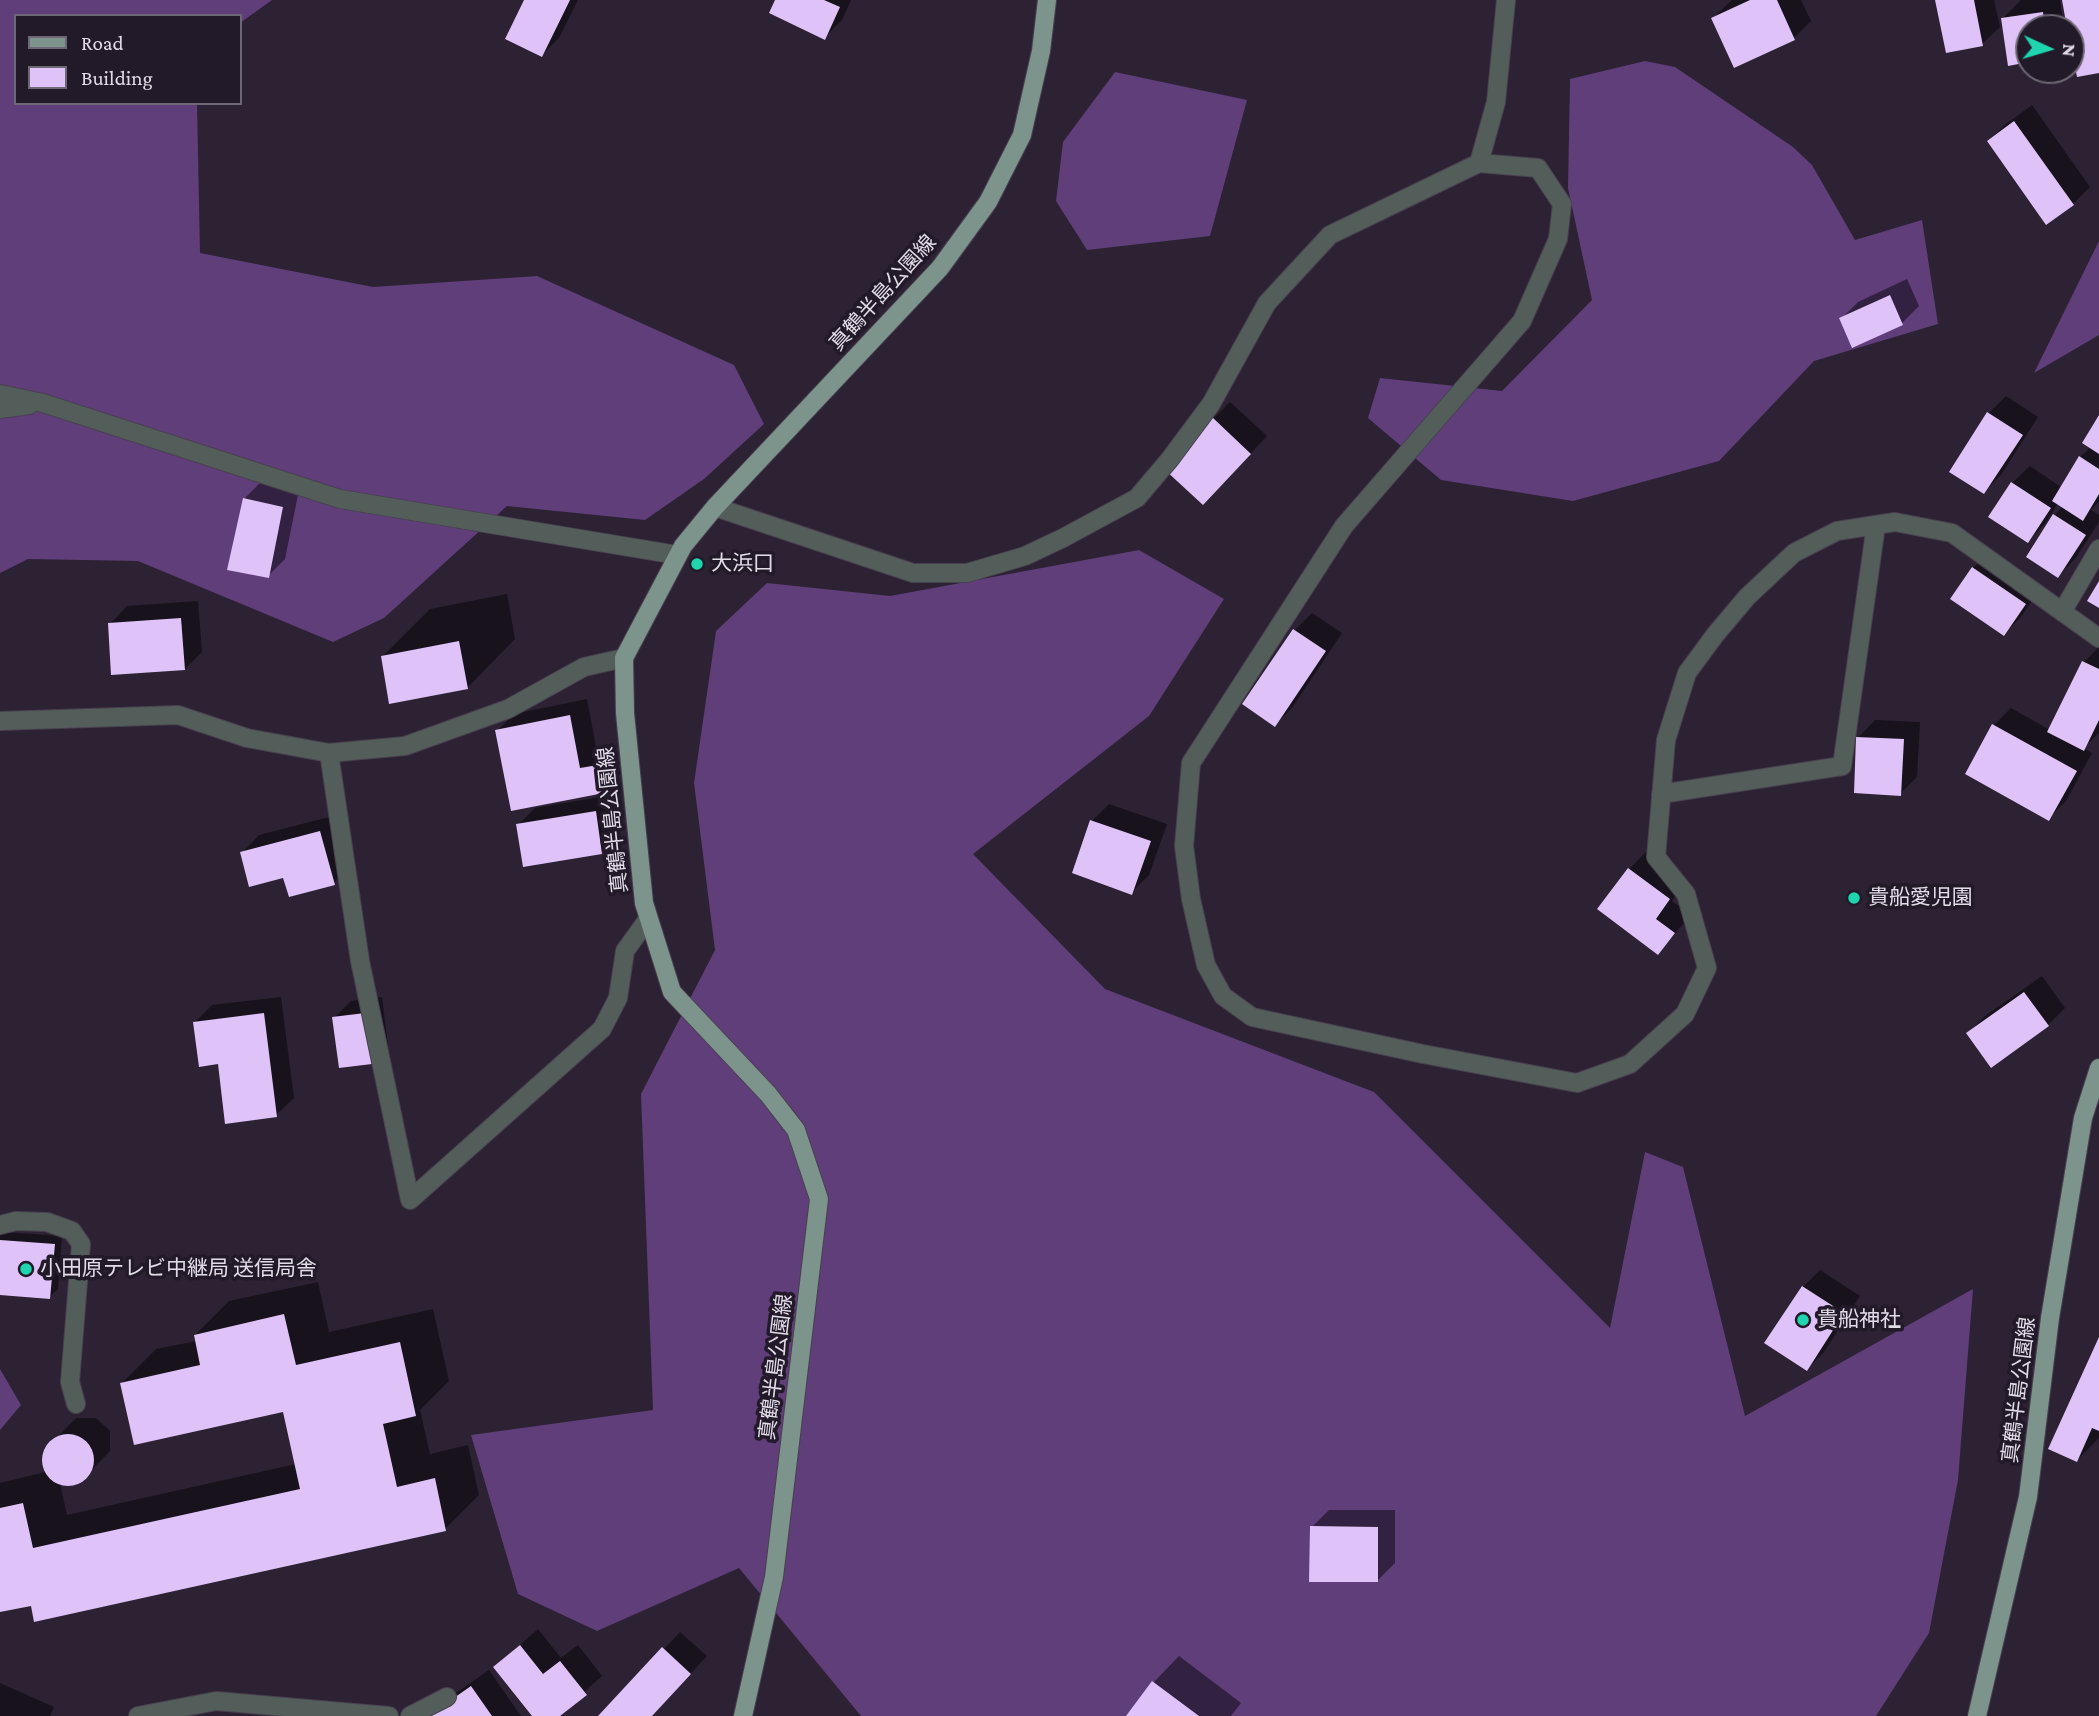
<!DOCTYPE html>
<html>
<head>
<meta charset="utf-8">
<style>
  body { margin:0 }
  #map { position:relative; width:2099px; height:1716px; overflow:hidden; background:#2c2233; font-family:"Crimson Pro",serif }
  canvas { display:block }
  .legend { position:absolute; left:14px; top:14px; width:228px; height:91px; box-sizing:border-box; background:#221929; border:2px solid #6e6775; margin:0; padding:9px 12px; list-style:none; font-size:21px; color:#e1dce7 }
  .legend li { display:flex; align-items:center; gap:14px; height:35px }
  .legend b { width:35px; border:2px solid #6e6775 }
  .north { position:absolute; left:2015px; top:14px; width:70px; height:70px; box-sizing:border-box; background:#221929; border:2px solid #6e6775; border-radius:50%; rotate:94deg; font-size:19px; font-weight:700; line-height:28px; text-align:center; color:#e1dce7 }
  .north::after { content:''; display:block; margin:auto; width:24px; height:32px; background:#1ed5b0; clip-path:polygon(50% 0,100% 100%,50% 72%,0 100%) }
</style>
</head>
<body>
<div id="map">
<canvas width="2099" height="1716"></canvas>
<ul class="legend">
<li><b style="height:9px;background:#7d948d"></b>Road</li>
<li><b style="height:19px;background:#dfc2f8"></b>Building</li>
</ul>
<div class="north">N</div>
</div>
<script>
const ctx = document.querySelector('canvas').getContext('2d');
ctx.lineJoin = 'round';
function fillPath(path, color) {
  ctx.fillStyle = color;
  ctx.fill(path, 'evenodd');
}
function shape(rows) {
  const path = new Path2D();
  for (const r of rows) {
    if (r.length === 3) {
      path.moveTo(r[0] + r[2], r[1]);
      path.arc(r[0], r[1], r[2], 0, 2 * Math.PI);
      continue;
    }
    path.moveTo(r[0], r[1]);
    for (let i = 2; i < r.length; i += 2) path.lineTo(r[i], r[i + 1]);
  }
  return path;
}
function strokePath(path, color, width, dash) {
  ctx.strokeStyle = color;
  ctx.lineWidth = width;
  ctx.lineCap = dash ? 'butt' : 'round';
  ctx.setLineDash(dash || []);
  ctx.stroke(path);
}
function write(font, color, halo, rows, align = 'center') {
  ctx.font = font + ' "Crimson Pro","Noto Sans JP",serif';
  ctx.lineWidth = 7;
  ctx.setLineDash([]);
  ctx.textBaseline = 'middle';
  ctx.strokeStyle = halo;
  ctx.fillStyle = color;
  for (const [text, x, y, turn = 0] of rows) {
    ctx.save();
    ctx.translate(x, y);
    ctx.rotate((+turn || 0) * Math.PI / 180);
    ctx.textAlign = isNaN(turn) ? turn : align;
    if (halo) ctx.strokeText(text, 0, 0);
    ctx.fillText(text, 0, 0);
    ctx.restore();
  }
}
const forest = shape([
  [0,0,272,0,240,23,240,16,16,16,16,103,197,103,200,253,373,287,537,276,734,365,764,424,704,479,645,520,507,506,384,618,333,642,138,561,28,559,0,573],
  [1645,61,1675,67,1793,147,1812,165,1855,240,1922,220,1938,324,1814,361,1719,461,1573,501,1441,480,1368,418,1380,378,1502,391,1592,300,1568,188,1570,79],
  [1115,72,1247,100,1210,236,1087,250,1056,201,1063,142],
  [2099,241,2099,335,2034,373],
  [1139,550,1224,599,1149,716,973,854,1105,989,1374,1092,1610,1328,1645,1152,1683,1167,1745,1416,1973,1289,1958,1480,1929,1633,1876,1716,861,1716,739,1568,597,1631,518,1594,471,1435,653,1410,641,1094,715,950,694,783,716,631,767,583,890,596],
  [0,1369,21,1405,0,1430]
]);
const shadow = shape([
  [526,0,578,0,559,38,542,55],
  [777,0,851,0,842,20,824,38],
  [1732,0,1801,0,1811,21,1794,38,1713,18],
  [1937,0,1994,0,2000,27,1982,44],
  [2021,0,2060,0,2064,28,2029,28,2029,60,2003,18],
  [2032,105,2090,187,2073,204,2047,223,1989,141,2006,124],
  [1907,279,1919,306,1902,323,1841,319,1858,302],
  [2006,396,2038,417,2001,475,1984,492,1989,413],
  [1230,402,1267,436,1220,486,1213,419],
  [2099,419,2099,502,2091,510,2099,515,2099,522,2075,559,2058,576,2029,556,2055,515,2063,506,2058,503,2045,524,2028,541,2012,483,2030,466,2062,488,2080,457,2091,447],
  [261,482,299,490,285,559,268,576,244,499],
  [1990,551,2042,586,2021,617,2004,634,1973,568],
  [507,594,515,639,468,687,382,657,430,609],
  [198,601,202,652,185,669,110,624,127,606],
  [1312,613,1342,633,1292,708,1275,725,1245,704,1295,630],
  [2099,647,2099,733,2083,748,2092,753,2066,801,2049,818,1994,725,2011,708,2050,730,2084,662],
  [587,699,597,752,615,748,620,774,603,791,497,731,514,714],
  [1875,720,1920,722,1917,777,1900,794,1858,738],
  [612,795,619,835,601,852,518,825,535,808],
  [1109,804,1167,824,1149,875,1131,893,1092,821],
  [337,815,351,866,334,883,284,876,242,853,259,835],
  [1646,852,1686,882,1672,901,1691,915,1658,953,1600,909,1629,869],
  [2042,976,2065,1008,2048,1025,1968,1033,1985,1016],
  [281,997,294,1098,276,1115,220,1062,195,1022,212,1005],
  [382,997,388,1045,371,1062,334,1018,351,1001],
  [4,1232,62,1236,58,1289,49,1297,0,1293,0,1236],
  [1820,1270,1860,1296,1824,1352,1807,1369,1767,1343,1803,1287],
  [318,1282,329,1332,433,1309,449,1381,420,1410,430,1454,468,1445,479,1495,445,1529,0,1611,0,1483,45,1472,44,1451,76,1418,96,1418,110,1431,110,1451,79,1483,60,1484,67,1515,296,1464,284,1410,122,1383,156,1349,197,1341,195,1335,229,1301],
  [2099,1342,2099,1438,2077,1460],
  [1329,1510,1395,1510,1395,1563,1378,1580,1312,1527],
  [538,1629,561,1658,578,1645,602,1676,557,1716,534,1716,495,1667],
  [680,1632,707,1656,651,1716,601,1716],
  [1179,1656,1241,1703,1231,1716,1128,1716,1154,1682],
  [489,1670,521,1716,430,1716,446,1700],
  [0,1683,54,1707,50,1716,0,1716]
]);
const building = shape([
  [524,0,570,0,542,57,505,39],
  [775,0,824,0,840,7,825,40,769,13],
  [1750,0,1777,0,1795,40,1734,68,1711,18],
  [1935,0,1974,0,1983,46,1946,53],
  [2062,0,2099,0,2099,73,2077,77,2071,47,2071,28,2067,28],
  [2043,12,2045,28,2029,28,2029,62,2008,66,2001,18],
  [2014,121,2074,205,2046,225,1987,141],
  [1890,295,1903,325,1852,348,1839,318],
  [1987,412,2023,435,1984,494,1949,472],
  [2099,415,2099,454,2082,443],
  [1212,417,1251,454,1203,505,1164,469],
  [2079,456,2099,469,2099,494,2083,521,2052,501],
  [2011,482,2051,508,2028,543,1988,517],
  [243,498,283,507,269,578,227,570],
  [2053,514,2086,535,2058,578,2026,557],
  [1972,567,2026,604,2004,636,1950,599],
  [2099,581,2099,608,2087,601],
  [181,618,185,670,111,675,108,623],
  [1293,629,1326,651,1275,727,1242,704],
  [459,641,468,689,389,704,381,656],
  [2082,661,2099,669,2099,720,2084,751,2047,732],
  [570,715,580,768,598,765,604,793,511,811,495,730],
  [1992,724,2077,771,2049,821,1965,774],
  [1856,737,1904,739,1901,796,1854,793],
  [596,811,602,854,523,867,516,824],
  [1090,820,1151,841,1132,895,1072,873],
  [320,831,335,885,289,897,283,878,249,887,240,852],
  [1628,868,1670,899,1656,919,1675,933,1658,955,1597,909],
  [2024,992,2049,1026,1991,1068,1966,1033],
  [264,1013,277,1117,225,1124,218,1064,199,1067,193,1022],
  [365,1013,372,1064,339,1068,332,1017],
  [0,1240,55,1244,50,1299,0,1295],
  [1802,1286,1844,1313,1807,1371,1764,1343],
  [284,1314,296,1365,400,1342,416,1416,383,1424,397,1487,435,1478,446,1531,34,1622,31,1606,0,1612,0,1508,23,1503,33,1548,300,1489,283,1412,134,1445,120,1383,200,1365,194,1335],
  [2099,1337,2099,1431,2092,1428,2077,1462,2048,1449],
  [68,1460,26],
  [1310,1526,1378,1527,1378,1582,1309,1582],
  [520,1645,543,1674,560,1661,587,1695,560,1716,532,1716,493,1667],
  [662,1647,691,1674,652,1716,598,1716],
  [1152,1681,1199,1716,1126,1716],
  [471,1686,492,1716,428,1716]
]);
const minor = shape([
  [1479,163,1496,102,1506,0],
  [0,394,43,403,340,499,677,555],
  [0,409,29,405],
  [715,507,913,573,967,573,1025,556,1063,538,1137,498,1170,459,1211,404,1267,303,1330,235,1479,163,1538,168,1562,204,1558,239,1522,321,1344,526,1191,763,1184,846,1191,899,1206,965,1223,996,1252,1017,1423,1054,1577,1083,1630,1064,1685,1014,1707,968,1686,894,1656,857,1666,740,1687,673,1715,635,1747,597,1794,553,1837,531,1895,522,1952,533,2099,638],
  [2062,612,2099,549],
  [0,721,178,715,247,738,329,753,405,746,508,709,584,667,624,658],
  [329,753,360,961,410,1200,602,1029,618,998,625,951,648,919],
  [1661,794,1842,766,1876,525],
  [0,1225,16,1221,47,1222,72,1231,81,1244,70,1382,76,1404],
  [138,1716,216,1701,389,1716],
  [410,1716,447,1697]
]);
const major = shape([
  [743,1716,774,1577,819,1199,796,1130,768,1094,672,992,644,903,625,713,624,658,683,546,715,507,940,268,988,202,1022,135,1041,51,1047,0],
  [1977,1716,2028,1497,2050,1318,2083,1118,2099,1068]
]);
const markers = [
  [697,564,7,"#1ed5b0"],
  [1854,898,7,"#1ed5b0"],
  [26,1269,7,"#1ed5b0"],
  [1803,1320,7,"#1ed5b0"]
];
const streetNames = [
  ["真鶴半島公園線",883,293,-48],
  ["真鶴半島公園線",613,820,-96],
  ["真鶴半島公園線",776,1367,-83],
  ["真鶴半島公園線",2019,1390,-83]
];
const poiNames = [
  ["大浜口",711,564],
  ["貴船愛児園",1868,898],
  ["小田原テレビ中継局 送信局舎",40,1269],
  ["貴船神社",1817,1320]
];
fillPath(forest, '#5f3e79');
fillPath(shadow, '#0007');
fillPath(building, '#dfc2f8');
strokePath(minor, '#494050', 20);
strokePath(major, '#494050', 20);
strokePath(minor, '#535e5a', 18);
strokePath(major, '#7d948d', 18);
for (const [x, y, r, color] of markers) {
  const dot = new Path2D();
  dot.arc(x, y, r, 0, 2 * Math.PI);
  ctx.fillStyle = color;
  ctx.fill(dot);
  strokePath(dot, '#221929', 2.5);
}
write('21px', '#e1dce7', '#221929', streetNames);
write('21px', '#e1dce7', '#221929', poiNames, 'left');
</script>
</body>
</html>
